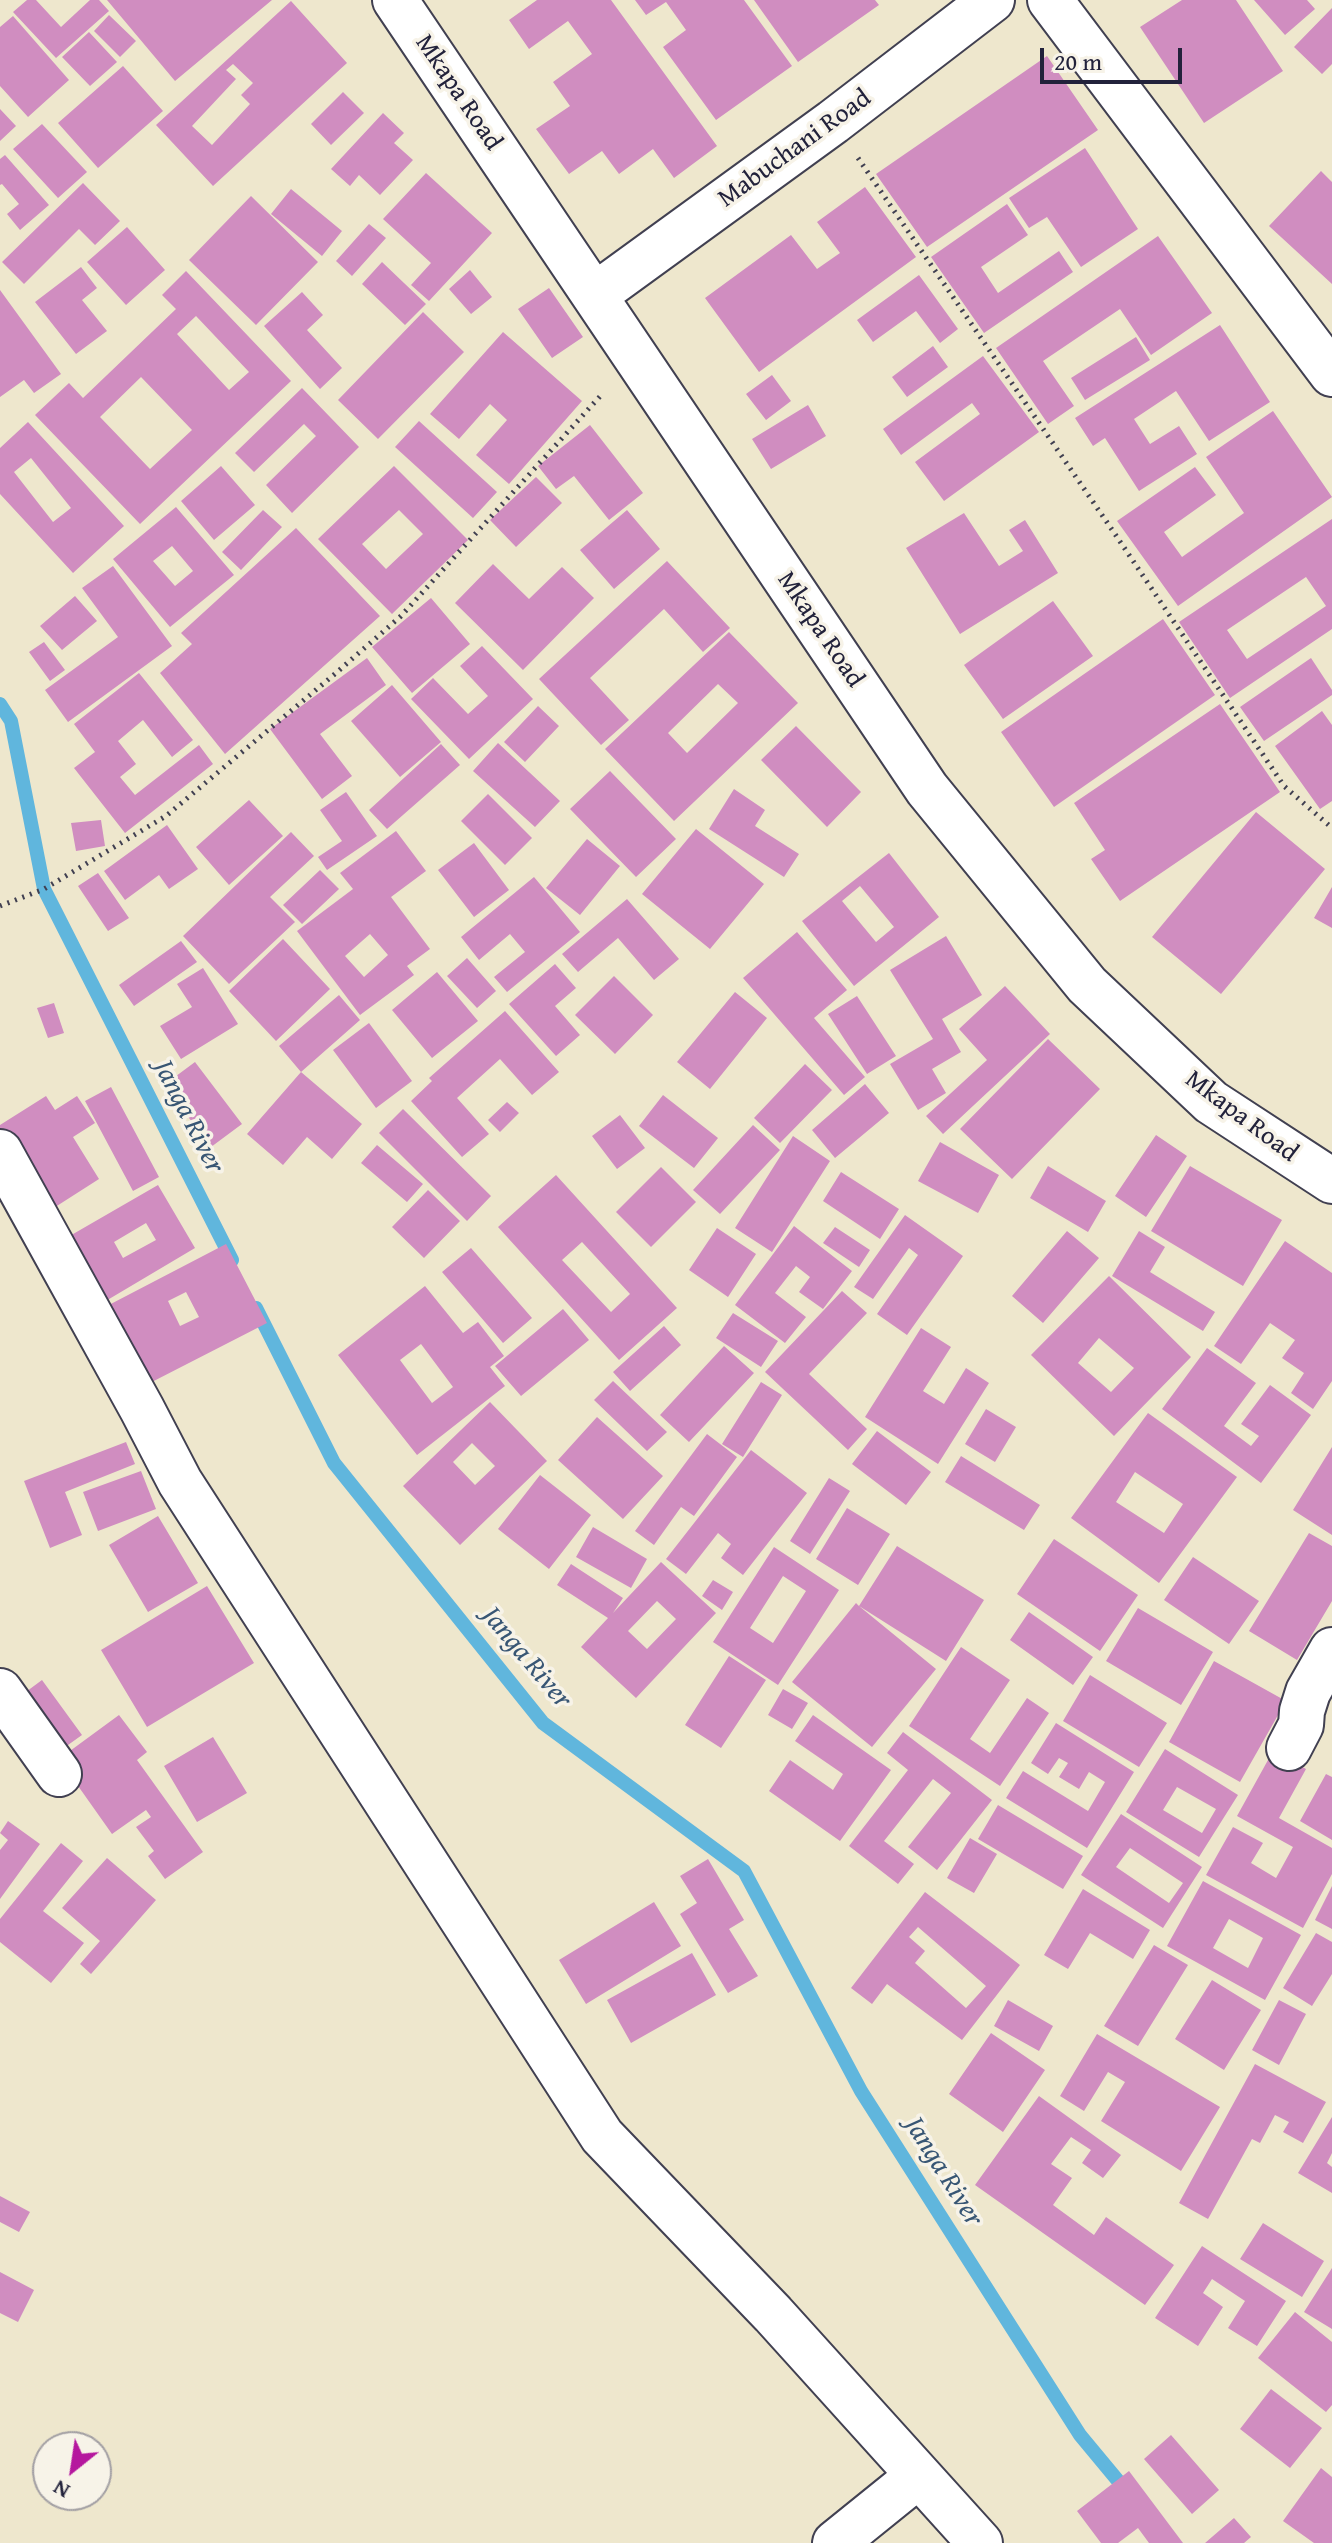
<!DOCTYPE html>
<html>
<head>
<meta charset="utf-8">
<style>
  body { margin:0 }
  #map { position:relative; width:1332px; height:2543px; overflow:hidden; background:#eee7cd; font-family:"Gentium Book Plus",serif }
  canvas { display:block }
  .north { position:absolute; left:32px; top:2431px; width:80px; height:80px; box-sizing:border-box; background:#f7f3e8; border:2px solid #a29fa3; border-radius:50%; rotate:210deg; font-size:22px; font-weight:700; line-height:32px; text-align:center; color:#22223b }
  .north::after { content:''; display:block; margin:auto; width:28px; height:36px; background:#b5179e; clip-path:polygon(50% 0,100% 100%,50% 72%,0 100%) }
  .scale { position:absolute; left:1040px; top:48px; width:142px; height:36px; box-sizing:border-box; border:4px solid #22223b; border-top:0; padding-left:10px; font-size:24px; line-height:28px; white-space:nowrap; color:#22223b; -webkit-text-stroke:6px #f7f3e8; paint-order:stroke }
</style>
</head>
<body>
<div id="map">
<canvas width="1332" height="2543"></canvas>
<div class="north">N</div>
<div class="scale">20 m</div>
</div>
<script>
const ctx = document.querySelector('canvas').getContext('2d');
ctx.lineJoin = 'round';
function shape(rows) {
  const path = new Path2D();
  for (const r of rows) {
    path.moveTo(r[0], r[1]);
    for (let i = 2; i < r.length; i += 2) path.lineTo(r[i], r[i + 1]);
  }
  return path;
}
function strokePath(path, color, width, dash) {
  ctx.strokeStyle = color;
  ctx.lineWidth = width;
  ctx.lineCap = dash ? 'butt' : 'round';
  ctx.setLineDash(dash || []);
  ctx.stroke(path);
}
function fillPath(path, color) {
  ctx.fillStyle = color;
  ctx.fill(path, 'evenodd');
}
function write(font, color, halo, rows, align = 'center') {
  ctx.font = font + ' "Gentium Book Plus",serif';
  ctx.lineWidth = 7;
  ctx.setLineDash([]);
  ctx.textBaseline = 'middle';
  ctx.strokeStyle = halo;
  ctx.fillStyle = color;
  for (const [text, x, y, turn = 0] of rows) {
    ctx.save();
    ctx.translate(x, y);
    ctx.rotate((+turn || 0) * Math.PI / 180);
    ctx.textAlign = isNaN(turn) ? turn : align;
    if (halo) ctx.strokeText(text, 0, 0);
    ctx.fillText(text, 0, 0);
    ctx.restore();
  }
}
const stream = shape([
  [0,704,11,721,44,889,232,1260],
  [256,1308,334,1463,543,1723,744,1871,861,2091,1080,2435,1129,2494]
]);
const building = shape([
  [27,0,36,0,61,27,90,0,99,0,109,11,56,58,13,12],
  [107,0,272,0,175,81],
  [537,0,611,0,717,146,674,178,653,149,619,174,602,151,569,174,536,129,570,106,553,82,592,54,568,21,529,49,509,20],
  [635,0,744,0,792,66,716,120,663,47,686,30,666,2,646,15],
  [754,0,875,0,879,5,798,62],
  [1182,0,1236,0,1283,71,1204,123,1140,27],
  [1254,0,1307,0,1315,9,1285,35],
  [291,1,347,63,213,186,156,125],
  [233,64,253,83,241,95,250,104,212,145,192,126,236,79,226,70],
  [1332,8,1332,64,1322,74,1294,47],
  [109,15,136,41,120,57,94,31],
  [13,16,69,80,28,117,0,86,0,27],
  [89,32,117,62,90,86,62,57],
  [1047,56,1098,130,927,247,876,174],
  [123,66,163,111,98,168,58,123],
  [343,92,364,113,331,145,311,124],
  [0,109,16,126,0,141],
  [383,113,404,133,394,143,413,160,380,195,359,175,350,186,331,169],
  [42,124,87,172,58,198,13,149],
  [1085,148,1138,229,1081,267,1047,217,1029,228,1009,198],
  [5,155,49,205,20,230,7,214,19,204,2,184,0,185,0,159],
  [1321,171,1332,182,1332,284,1269,226],
  [426,173,492,233,429,301,411,285,431,263,383,219],
  [83,183,120,221,95,245,79,229,24,284,2,262],
  [865,187,916,257,759,372,705,298,791,235,817,269,840,253,817,222],
  [291,189,342,231,322,256,271,214],
  [251,196,318,262,256,325,189,260],
  [1007,204,1028,235,981,267,998,293,1059,251,1073,272,984,333,931,257],
  [369,224,386,238,352,276,336,261],
  [127,227,165,270,126,305,87,262],
  [1158,236,1212,313,1151,355,1120,309,1043,361,1074,406,1048,424,996,348],
  [382,262,426,304,405,325,362,284],
  [81,267,97,288,82,300,107,331,76,354,35,302],
  [470,270,492,297,471,314,449,289],
  [186,271,291,381,140,524,35,415,69,383,83,398,176,309,162,295],
  [196,316,249,372,229,390,177,334],
  [141,377,192,430,150,469,100,417],
  [919,275,958,329,940,343,916,311,873,342,857,320],
  [549,288,583,337,552,358,518,309],
  [0,290,61,374,34,393,24,380,0,397],
  [302,292,323,315,307,330,342,368,320,389,264,326],
  [423,312,464,352,378,439,338,400],
  [1220,325,1270,402,1209,441,1176,391,1134,419,1150,444,1179,426,1197,454,1139,491,1105,438,1093,446,1075,418],
  [503,332,582,401,509,484,476,455,507,420,490,404,459,439,430,414],
  [1136,337,1150,360,1085,400,1071,378],
  [933,346,948,367,907,397,892,377],
  [983,356,1039,432,944,501,915,462,980,414,972,403,901,455,883,429],
  [772,375,791,401,766,420,746,394],
  [302,388,359,447,292,513,266,485,316,436,304,424,254,472,235,453],
  [808,405,826,436,771,469,752,439],
  [1273,411,1332,497,1178,606,1117,521,1195,467,1216,495,1164,532,1182,557,1244,513,1206,457],
  [419,421,497,492,473,518,395,447],
  [28,422,124,526,73,573,0,494,0,448],
  [31,458,71,508,53,522,14,472],
  [590,425,643,493,609,520,574,476,556,489,538,466],
  [221,466,255,505,214,540,181,501],
  [394,466,468,540,392,614,318,539],
  [399,510,423,534,386,569,362,544],
  [536,477,562,503,516,547,490,520],
  [176,507,234,575,170,627,113,559],
  [172,546,193,571,175,586,153,561],
  [263,510,282,527,241,570,222,552],
  [627,510,660,549,614,589,580,550],
  [964,513,999,566,1023,551,1009,530,1025,520,1058,573,960,634,906,548],
  [1332,519,1332,629,1230,698,1179,622],
  [1306,577,1326,606,1247,659,1227,630],
  [296,528,380,616,225,754,160,673,192,644,181,633],
  [667,561,730,628,703,652,664,609,590,678,629,720,601,745,539,679],
  [493,564,529,599,562,567,594,598,523,670,455,603],
  [113,566,172,646,68,722,45,690,118,637,82,588],
  [75,596,97,621,62,650,40,626],
  [431,598,470,644,412,693,372,647],
  [1053,601,1093,656,1003,719,964,665],
  [1163,619,1215,695,1054,807,1001,732],
  [729,632,798,703,674,821,605,749],
  [718,684,738,703,687,753,668,733],
  [44,642,65,670,50,681,29,652],
  [482,646,533,699,469,759,411,699,433,678,468,714,488,696,460,666],
  [367,658,386,685,320,734,352,776,322,799,270,729],
  [1311,658,1332,690,1332,695,1264,741,1240,707],
  [139,673,193,740,172,757,143,720,118,741,136,764,120,777,135,795,199,745,213,764,125,833,74,768,95,752,74,724],
  [392,685,441,742,400,777,351,721],
  [1220,704,1280,792,1120,901,1091,859,1105,850,1074,803],
  [538,706,559,726,525,762,504,742],
  [1322,711,1332,725,1332,801,1320,809,1275,746],
  [796,726,861,792,827,827,761,760],
  [498,743,560,801,535,827,473,771],
  [441,744,460,765,387,829,369,810],
  [610,771,676,839,636,877,570,809],
  [734,789,765,810,755,826,799,854,784,877,709,829],
  [346,792,377,836,327,870,318,857,342,841,320,810],
  [488,794,532,838,505,865,461,821],
  [249,800,283,836,229,885,196,847],
  [1256,812,1325,869,1221,994,1152,937],
  [101,820,105,846,76,851,71,823],
  [167,825,198,869,169,889,159,875,125,900,104,871],
  [696,829,764,884,710,949,642,894],
  [396,831,426,871,391,897,430,949,407,966,414,975,360,1015,297,931,353,889,340,873],
  [370,934,388,955,364,977,345,956],
  [291,832,314,856,270,897,295,922,229,984,183,936],
  [587,839,620,866,580,915,546,888],
  [474,843,509,890,474,917,438,870],
  [889,853,939,917,854,986,802,921],
  [860,886,894,927,876,942,842,901],
  [320,870,339,889,302,924,283,905],
  [98,873,129,918,108,931,78,886],
  [534,877,580,932,507,992,494,977,525,952,510,934,479,960,461,937],
  [1332,887,1332,928,1314,918],
  [627,899,679,959,654,980,618,938,578,972,562,954],
  [797,932,847,990,814,1018,865,1077,844,1095,743,978],
  [946,936,982,995,942,1019,961,1052,932,1069,946,1093,918,1110,890,1064,933,1039,890,970],
  [283,939,330,989,276,1041,229,991],
  [181,941,197,962,134,1006,119,985],
  [467,958,496,991,477,1008,447,976],
  [555,964,576,988,555,1006,580,1035,556,1056,509,1004],
  [203,968,238,1024,181,1059,160,1026,192,1007,177,984],
  [437,972,478,1021,432,1058,392,1010],
  [614,976,653,1015,615,1054,575,1015],
  [1005,986,1050,1034,943,1134,926,1116,987,1060,959,1029],
  [735,992,767,1018,710,1089,677,1062],
  [339,995,360,1020,301,1072,279,1046],
  [857,996,896,1056,867,1074,828,1014],
  [54,1003,64,1033,48,1038,37,1008],
  [505,1011,559,1072,532,1095,500,1059,457,1098,489,1134,462,1157,411,1101,432,1081,429,1078],
  [369,1023,412,1081,376,1108,333,1050],
  [1048,1039,1100,1089,1012,1179,960,1129],
  [195,1062,242,1124,211,1147,164,1085],
  [805,1064,832,1090,780,1143,754,1118],
  [301,1072,362,1124,332,1159,307,1137,283,1165,247,1134],
  [865,1084,889,1113,835,1158,812,1130],
  [111,1087,159,1177,133,1191,85,1101],
  [663,1095,718,1138,694,1168,639,1126],
  [46,1096,55,1110,77,1096,95,1123,73,1137,99,1179,49,1211,0,1136,0,1125],
  [507,1102,519,1113,500,1132,488,1120],
  [403,1109,491,1196,467,1221,379,1133],
  [620,1115,645,1148,617,1169,592,1136],
  [753,1125,780,1150,720,1214,693,1190],
  [1156,1135,1187,1156,1146,1217,1115,1196],
  [793,1136,830,1161,772,1252,735,1228],
  [940,1142,999,1175,978,1213,918,1181],
  [377,1145,423,1184,407,1202,361,1163],
  [1048,1166,1106,1201,1088,1232,1030,1198],
  [1190,1166,1282,1220,1243,1286,1151,1231],
  [661,1167,696,1202,651,1247,616,1212],
  [841,1172,899,1209,880,1239,823,1201],
  [556,1175,677,1308,619,1360,498,1227],
  [582,1242,630,1294,611,1312,562,1260],
  [158,1185,195,1248,99,1305,61,1241],
  [146,1223,156,1240,123,1258,114,1242],
  [428,1190,460,1221,424,1258,392,1227],
  [905,1215,963,1256,907,1335,877,1314,918,1255,909,1248,873,1299,854,1287],
  [794,1226,852,1271,823,1309,799,1292,810,1277,796,1266,775,1293,806,1317,785,1343,735,1305],
  [835,1227,870,1250,859,1267,823,1243],
  [717,1228,756,1254,728,1297,689,1270],
  [1067,1231,1099,1258,1043,1323,1012,1296],
  [1139,1231,1165,1247,1150,1272,1215,1312,1203,1331,1112,1276],
  [1285,1241,1332,1273,1332,1381,1313,1409,1291,1393,1304,1373,1282,1358,1295,1340,1270,1323,1241,1364,1214,1346],
  [226,1244,267,1323,146,1385,105,1307],
  [186,1292,199,1317,180,1326,168,1301],
  [471,1248,532,1318,503,1343,442,1272],
  [1109,1276,1191,1357,1114,1436,1031,1355],
  [1099,1338,1134,1368,1111,1392,1078,1363],
  [425,1286,463,1333,478,1322,504,1356,490,1367,505,1386,417,1455,338,1355],
  [421,1344,453,1387,432,1403,400,1360],
  [842,1291,867,1313,809,1374,867,1429,848,1450,765,1372],
  [563,1309,589,1340,521,1396,495,1366],
  [733,1313,778,1341,761,1367,716,1338],
  [664,1326,681,1345,630,1391,613,1372],
  [921,1328,951,1347,923,1391,944,1404,966,1368,989,1383,938,1464,865,1417],
  [724,1346,754,1373,689,1442,660,1415],
  [1207,1348,1256,1383,1224,1426,1251,1446,1259,1436,1241,1424,1270,1385,1311,1415,1261,1483,1162,1409],
  [613,1381,667,1432,647,1451,594,1400],
  [761,1382,782,1395,743,1457,722,1444],
  [490,1402,547,1461,460,1545,403,1486],
  [472,1443,495,1466,475,1485,453,1462],
  [986,1409,1016,1427,995,1462,965,1444],
  [1148,1413,1237,1477,1159,1583,1071,1518],
  [1135,1472,1183,1504,1164,1533,1116,1502],
  [597,1417,663,1476,623,1519,558,1460],
  [877,1431,931,1472,906,1505,852,1464],
  [707,1434,737,1457,694,1516,681,1507,654,1545,635,1531],
  [126,1442,135,1464,65,1492,82,1535,50,1548,24,1481],
  [1332,1447,1332,1535,1293,1510],
  [751,1450,807,1493,743,1575,721,1558,731,1544,718,1533,686,1574,666,1559],
  [961,1456,1040,1505,1024,1530,945,1482],
  [141,1471,156,1509,98,1531,83,1492],
  [540,1475,591,1515,549,1569,498,1529],
  [829,1478,850,1491,810,1554,790,1541],
  [847,1508,890,1534,858,1585,816,1559],
  [158,1516,198,1583,148,1612,109,1545],
  [593,1527,647,1559,631,1588,576,1557],
  [1309,1533,1332,1546,1332,1601,1297,1660,1249,1631],
  [1054,1539,1138,1595,1100,1651,1017,1594],
  [897,1546,984,1600,946,1661,859,1606,936,1669,872,1747,792,1682,856,1603,859,1606],
  [774,1547,839,1590,778,1685,713,1642],
  [783,1576,806,1591,773,1643,750,1628],
  [1193,1557,1259,1601,1229,1644,1164,1600],
  [661,1562,716,1613,636,1698,581,1647,608,1618,557,1585,571,1564,623,1598,613,1613],
  [657,1601,676,1619,647,1649,628,1631],
  [713,1580,733,1592,722,1610,702,1596],
  [207,1586,254,1663,147,1727,101,1650],
  [1138,1608,1213,1652,1181,1705,1106,1661],
  [1029,1612,1093,1657,1073,1685,1010,1640],
  [961,1647,1010,1680,970,1739,990,1753,1027,1698,1049,1713,1000,1786,909,1726],
  [729,1656,766,1680,721,1748,685,1725],
  [1214,1661,1286,1701,1240,1782,1169,1742],
  [1090,1675,1167,1723,1139,1767,1063,1721],
  [42,1680,82,1735,54,1755,15,1700],
  [783,1689,808,1703,792,1729,768,1715],
  [119,1715,147,1752,137,1760,203,1852,165,1879,148,1856,154,1851,136,1827,151,1817,146,1810,112,1834,59,1759],
  [813,1715,891,1770,840,1841,769,1791,790,1760,833,1790,843,1774,795,1741],
  [1056,1723,1134,1772,1087,1848,1006,1798,1023,1771,1088,1811,1105,1782,1089,1772,1079,1789,1059,1777,1068,1763,1059,1758,1048,1774,1031,1763],
  [903,1732,992,1800,937,1870,908,1847,951,1793,933,1779,884,1841,914,1864,898,1884,849,1846,908,1770,887,1753],
  [213,1737,247,1793,197,1822,164,1766],
  [1165,1749,1238,1795,1199,1857,1126,1812],
  [1177,1787,1216,1809,1202,1833,1163,1810],
  [1273,1751,1306,1769,1279,1818,1332,1848,1332,1874,1303,1928,1206,1875,1233,1827,1263,1843,1251,1863,1276,1878,1293,1847,1237,1816],
  [1326,1774,1332,1777,1332,1840,1300,1821],
  [998,1805,1083,1856,1063,1889,978,1839],
  [1121,1814,1202,1867,1163,1928,1081,1875],
  [1130,1848,1183,1883,1169,1903,1116,1867],
  [8,1821,40,1844,0,1899,0,1850,8,1840,0,1833],
  [970,1838,997,1854,974,1893,947,1878],
  [61,1843,83,1861,43,1911,84,1943,51,1983,0,1942,0,1919],
  [107,1858,156,1900,91,1974,80,1964,100,1941,62,1908],
  [708,1859,744,1920,729,1929,758,1976,728,1993,680,1914,697,1903,680,1876],
  [1203,1881,1301,1935,1265,2000,1167,1946],
  [1229,1919,1263,1938,1248,1968,1213,1948],
  [1332,1886,1332,1929,1315,1920],
  [1083,1889,1150,1930,1133,1959,1090,1933,1068,1969,1044,1955],
  [925,1892,1020,1965,962,2040,887,1984,872,2004,851,1988],
  [918,1927,986,1986,966,2008,915,1963,925,1951,909,1937],
  [654,1902,681,1946,586,2004,559,1960],
  [1316,1933,1332,1942,1332,1974,1312,2006,1283,1988],
  [1154,1945,1188,1965,1138,2046,1104,2026],
  [692,1953,716,1995,631,2043,607,2000],
  [1212,1980,1261,2010,1224,2070,1175,2039],
  [1008,2000,1053,2026,1039,2051,994,2026],
  [1279,2000,1306,2014,1279,2065,1252,2050],
  [991,2033,1045,2070,1003,2132,949,2094],
  [1097,2034,1220,2107,1181,2171,1101,2121,1125,2082,1108,2072,1084,2111,1060,2096],
  [1255,2064,1326,2102,1303,2143,1283,2132,1289,2122,1275,2115,1260,2143,1252,2139,1208,2219,1179,2203],
  [1039,2096,1121,2155,1103,2178,1082,2163,1091,2150,1071,2137,1051,2164,1072,2178,1053,2205,1094,2235,1106,2217,1174,2265,1145,2305,975,2185],
  [1332,2117,1332,2153,1327,2163,1332,2167,1332,2193,1298,2173],
  [0,2196,30,2212,19,2232,0,2222],
  [1263,2223,1324,2261,1302,2297,1240,2259],
  [1202,2246,1286,2301,1257,2346,1228,2328,1245,2301,1212,2279,1203,2293,1223,2307,1198,2346,1155,2318],
  [1332,2268,1332,2329,1304,2312],
  [0,2272,34,2290,18,2322,0,2313],
  [1295,2312,1332,2342,1332,2405,1326,2412,1258,2358],
  [1271,2389,1322,2428,1290,2468,1240,2429],
  [1171,2435,1219,2490,1192,2514,1144,2459],
  [1321,2468,1332,2477,1332,2543,1314,2543,1283,2521],
  [1129,2471,1183,2543,1149,2543,1138,2528,1118,2543,1101,2543,1077,2511],
  [1234,2518,1251,2537,1244,2543,1205,2543]
]);
const path = shape([
  [858,158,1117,537,1284,786,1332,828],
  [0,906,44,889,166,816,336,673,401,616,603,393]
]);
const minor = shape([
  [395,0,927,789,1087,985,1211,1102,1332,1181],
  [1050,0,1332,374],
  [595,295,833,122,992,0],
  [0,1152,142,1409,180,1482,602,2136,773,2314,980,2543],
  [0,1691,59,1774],
  [1289,1748,1301,1725,1302,1711,1308,1692,1332,1650],
  [835,2543,918,2476]
]);
const streetNames = [
  ["Mkapa Road",458,93,56],
  ["Mabuchani Road",795,149,-36],
  ["Mkapa Road",820,630,56],
  ["Mkapa Road",1241,1117,37]
];
const waterNames = [
  ["Janga River",188,1117,63],
  ["Janga River",526,1658,50],
  ["Janga River",943,2172,58]
];
strokePath(stream, '#60b6dd', 14);
fillPath(building, '#d08dc0');
strokePath(minor, '#414051', 48);
strokePath(path, '#414051', 5, [2, 6]);
strokePath(minor, '#fff', 44);
write('26px', '#22223b', '#f7f3e8', streetNames);
write('italic 28px', '#385674', '#f7f3e8', waterNames);
</script>
</body>
</html>
